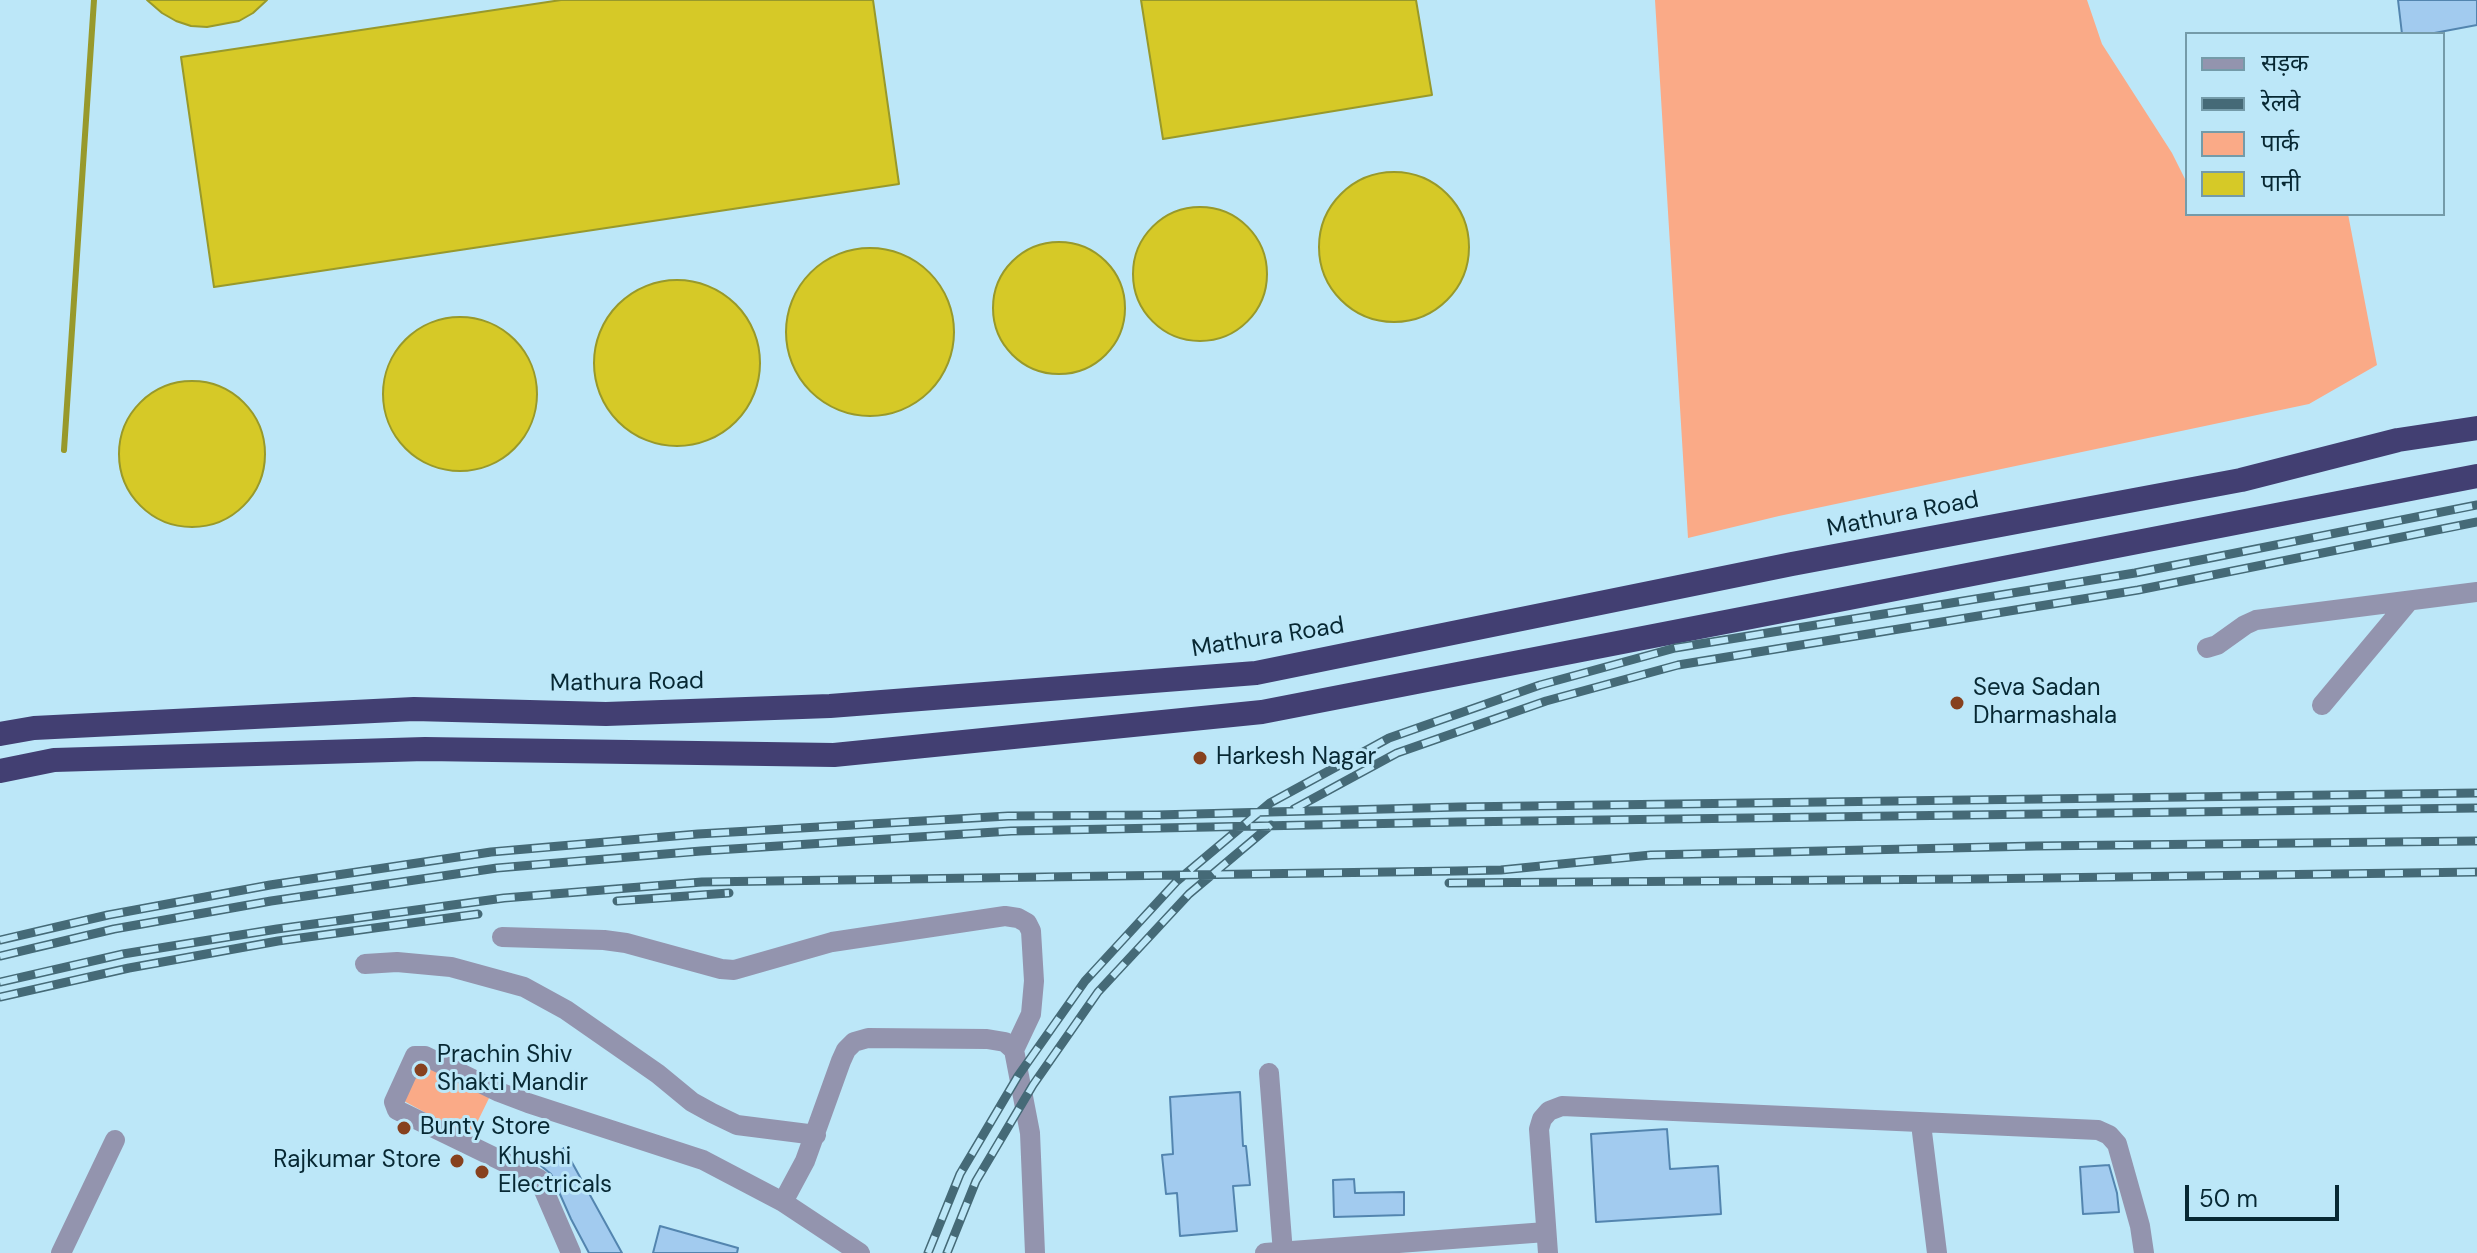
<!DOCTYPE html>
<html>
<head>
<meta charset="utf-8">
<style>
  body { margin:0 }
  #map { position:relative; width:2477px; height:1253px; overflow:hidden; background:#bce7f8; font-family:"DM Sans","Noto Sans Devanagari",sans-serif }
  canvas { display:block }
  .legend { position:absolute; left:2185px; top:32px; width:260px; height:184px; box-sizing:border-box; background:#bce7f8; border:2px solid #749ba9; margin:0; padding:10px 14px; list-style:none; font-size:24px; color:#072833 }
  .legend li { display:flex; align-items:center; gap:16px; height:40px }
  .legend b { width:40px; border:2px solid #749ba9 }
  .scale { position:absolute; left:2185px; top:1185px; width:154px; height:36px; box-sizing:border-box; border:4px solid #072833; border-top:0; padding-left:10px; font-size:24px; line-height:28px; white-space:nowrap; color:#072833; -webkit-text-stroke:6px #bce7f8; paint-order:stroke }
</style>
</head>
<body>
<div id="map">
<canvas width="2477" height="1253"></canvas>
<ul class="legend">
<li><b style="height:10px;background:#9394ae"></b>सड़क</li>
<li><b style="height:10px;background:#456a77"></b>रेलवे</li>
<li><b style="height:22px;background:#faaa87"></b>पार्क</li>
<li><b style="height:22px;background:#d6c927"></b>पानी</li>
</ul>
<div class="scale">50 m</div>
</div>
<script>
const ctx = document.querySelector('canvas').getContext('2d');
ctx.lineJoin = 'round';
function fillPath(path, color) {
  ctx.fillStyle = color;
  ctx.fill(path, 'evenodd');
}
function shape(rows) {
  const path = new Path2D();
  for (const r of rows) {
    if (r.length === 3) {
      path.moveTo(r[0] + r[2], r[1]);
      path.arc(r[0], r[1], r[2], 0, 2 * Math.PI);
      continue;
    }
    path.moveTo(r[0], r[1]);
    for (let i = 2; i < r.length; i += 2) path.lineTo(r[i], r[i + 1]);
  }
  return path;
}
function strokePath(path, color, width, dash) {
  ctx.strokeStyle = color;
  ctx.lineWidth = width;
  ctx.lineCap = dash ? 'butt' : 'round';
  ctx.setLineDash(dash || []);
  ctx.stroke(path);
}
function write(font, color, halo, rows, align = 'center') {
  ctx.font = font + ' "DM Sans",sans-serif';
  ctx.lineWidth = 6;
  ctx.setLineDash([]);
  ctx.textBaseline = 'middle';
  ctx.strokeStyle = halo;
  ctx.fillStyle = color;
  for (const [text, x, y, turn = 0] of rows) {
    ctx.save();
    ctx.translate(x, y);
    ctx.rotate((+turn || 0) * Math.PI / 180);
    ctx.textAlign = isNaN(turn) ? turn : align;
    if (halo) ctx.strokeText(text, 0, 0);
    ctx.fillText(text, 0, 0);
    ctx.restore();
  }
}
const green = shape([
  [1655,0,2087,0,2102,44,2172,153,2187,183,2187,214,2348,214,2377,365,2309,404,1779,516,1688,538],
  [420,1066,493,1090,470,1137,404,1101]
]);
const water = shape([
  [147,0,267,0,253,13,239,21,207,27,191,26,176,21,162,13,147,0],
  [561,0,873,0,899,184,214,287,181,57,561,0],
  [1141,0,1416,0,1432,95,1163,139,1141,0],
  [1394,247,75],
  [1200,274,67],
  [1059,308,66],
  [870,332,84],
  [677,363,83],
  [460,394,77],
  [192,454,73]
]);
const stream = shape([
  [64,450,94,0]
]);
const building = shape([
  [2398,0,2477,0,2477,25,2429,34,2402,34,2398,0],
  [1240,1092,1243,1146,1246,1146,1250,1185,1233,1186,1237,1231,1180,1236,1177,1193,1166,1194,1162,1155,1173,1154,1170,1097,1240,1092],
  [1667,1129,1670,1169,1718,1166,1721,1214,1596,1222,1591,1134,1667,1129],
  [564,1148,622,1253,589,1253,571,1219,551,1174,540,1165,539,1162,564,1148],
  [2109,1165,2117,1193,2119,1212,2083,1214,2080,1167,2109,1165],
  [1354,1179,1355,1193,1404,1192,1404,1215,1334,1217,1333,1180,1354,1179],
  [660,1226,738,1248,737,1253,653,1253,660,1226]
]);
const minor = shape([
  [2207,648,2217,645,2245,625,2256,620,2477,592],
  [2322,705,2409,601],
  [502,937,604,940,626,943,721,969,734,970,832,942,1005,916,1018,918,1027,923,1031,931,1034,981,1031,1014,1014,1050],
  [365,964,397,962,451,967,524,987,566,1010,658,1074,692,1102,712,1113,737,1125,816,1135],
  [1269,1073,1283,1253],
  [1921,1124,1937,1253],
  [783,1202,805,1161,841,1061,846,1050,854,1042,868,1038,987,1039,1005,1042,1014,1050,1030,1133,1035,1253],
  [61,1253,115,1140],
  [571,1253,539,1179,397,1110,394,1102,415,1056,425,1056,499,1092,528,1103,703,1160,783,1202,860,1253],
  [1265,1253,1546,1232],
  [1548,1253,1539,1129,1542,1119,1549,1111,1562,1106,2098,1130,2109,1135,2117,1144,2140,1226,2144,1253]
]);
const highway = shape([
  [0,734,34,728,414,709,606,714,830,706,1256,673,1792,564,2241,480,2398,440,2477,428],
  [0,771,54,760,425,749,834,755,1262,712,2477,476]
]);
const rail = shape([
  [1294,809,1397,753,1546,701,1678,665,2138,590,2477,522],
  [1449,883,1972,879,2477,872],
  [617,901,729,893],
  [0,940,108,915,270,885,491,852,698,834,1008,816,1157,815,1459,807,2477,793],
  [0,956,114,929,271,901,497,868,701,851,1011,831,1458,822,2477,808],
  [0,982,123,954,277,929,504,898,702,882,1456,871,1501,870,1651,855,2036,846,2477,841],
  [0,997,129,968,278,941,478,914],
  [928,1253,960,1174,1018,1076,1085,981,1177,881,1270,803,1389,738,1540,685,1675,648,2135,573,2477,505],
  [947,1253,976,1181,1033,1085,1098,992,1189,894,1271,825]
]);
const markers = [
  [1957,703,8,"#87411e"],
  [1200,758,8,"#87411e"],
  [421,1070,8,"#87411e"],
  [404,1128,8,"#87411e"],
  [457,1161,8,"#87411e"],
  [482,1172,8,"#87411e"]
];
const streetNames = [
  ["Mathura Road",1903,515,-11],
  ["Mathura Road",1268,638,-9],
  ["Mathura Road",627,683,-1]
];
const poiNames = [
  ["Seva Sadan",1973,689],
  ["Dharmashala",1973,717],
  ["Harkesh Nagar",1216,758],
  ["Prachin Shiv",437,1056],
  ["Shakti Mandir",437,1084],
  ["Bunty Store",420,1128],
  ["Khushi",498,1158],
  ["Electricals",498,1186],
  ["Rajkumar Store",441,1161,"right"]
];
fillPath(green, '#faaa87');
fillPath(water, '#d6c927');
strokePath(water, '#98992b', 2);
strokePath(stream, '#98992b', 6);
fillPath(building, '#a2cbef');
strokePath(building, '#5385af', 2);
strokePath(minor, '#9394ae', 20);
strokePath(highway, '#423f72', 24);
strokePath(rail, '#456a77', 9);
strokePath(rail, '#bce7f8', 6, [18]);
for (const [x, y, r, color] of markers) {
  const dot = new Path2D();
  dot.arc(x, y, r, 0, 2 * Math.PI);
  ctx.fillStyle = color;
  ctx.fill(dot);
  strokePath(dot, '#bce7f8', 3);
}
write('24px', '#072833', '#bce7f8', streetNames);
write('24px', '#072833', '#bce7f8', poiNames, 'left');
</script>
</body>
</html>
